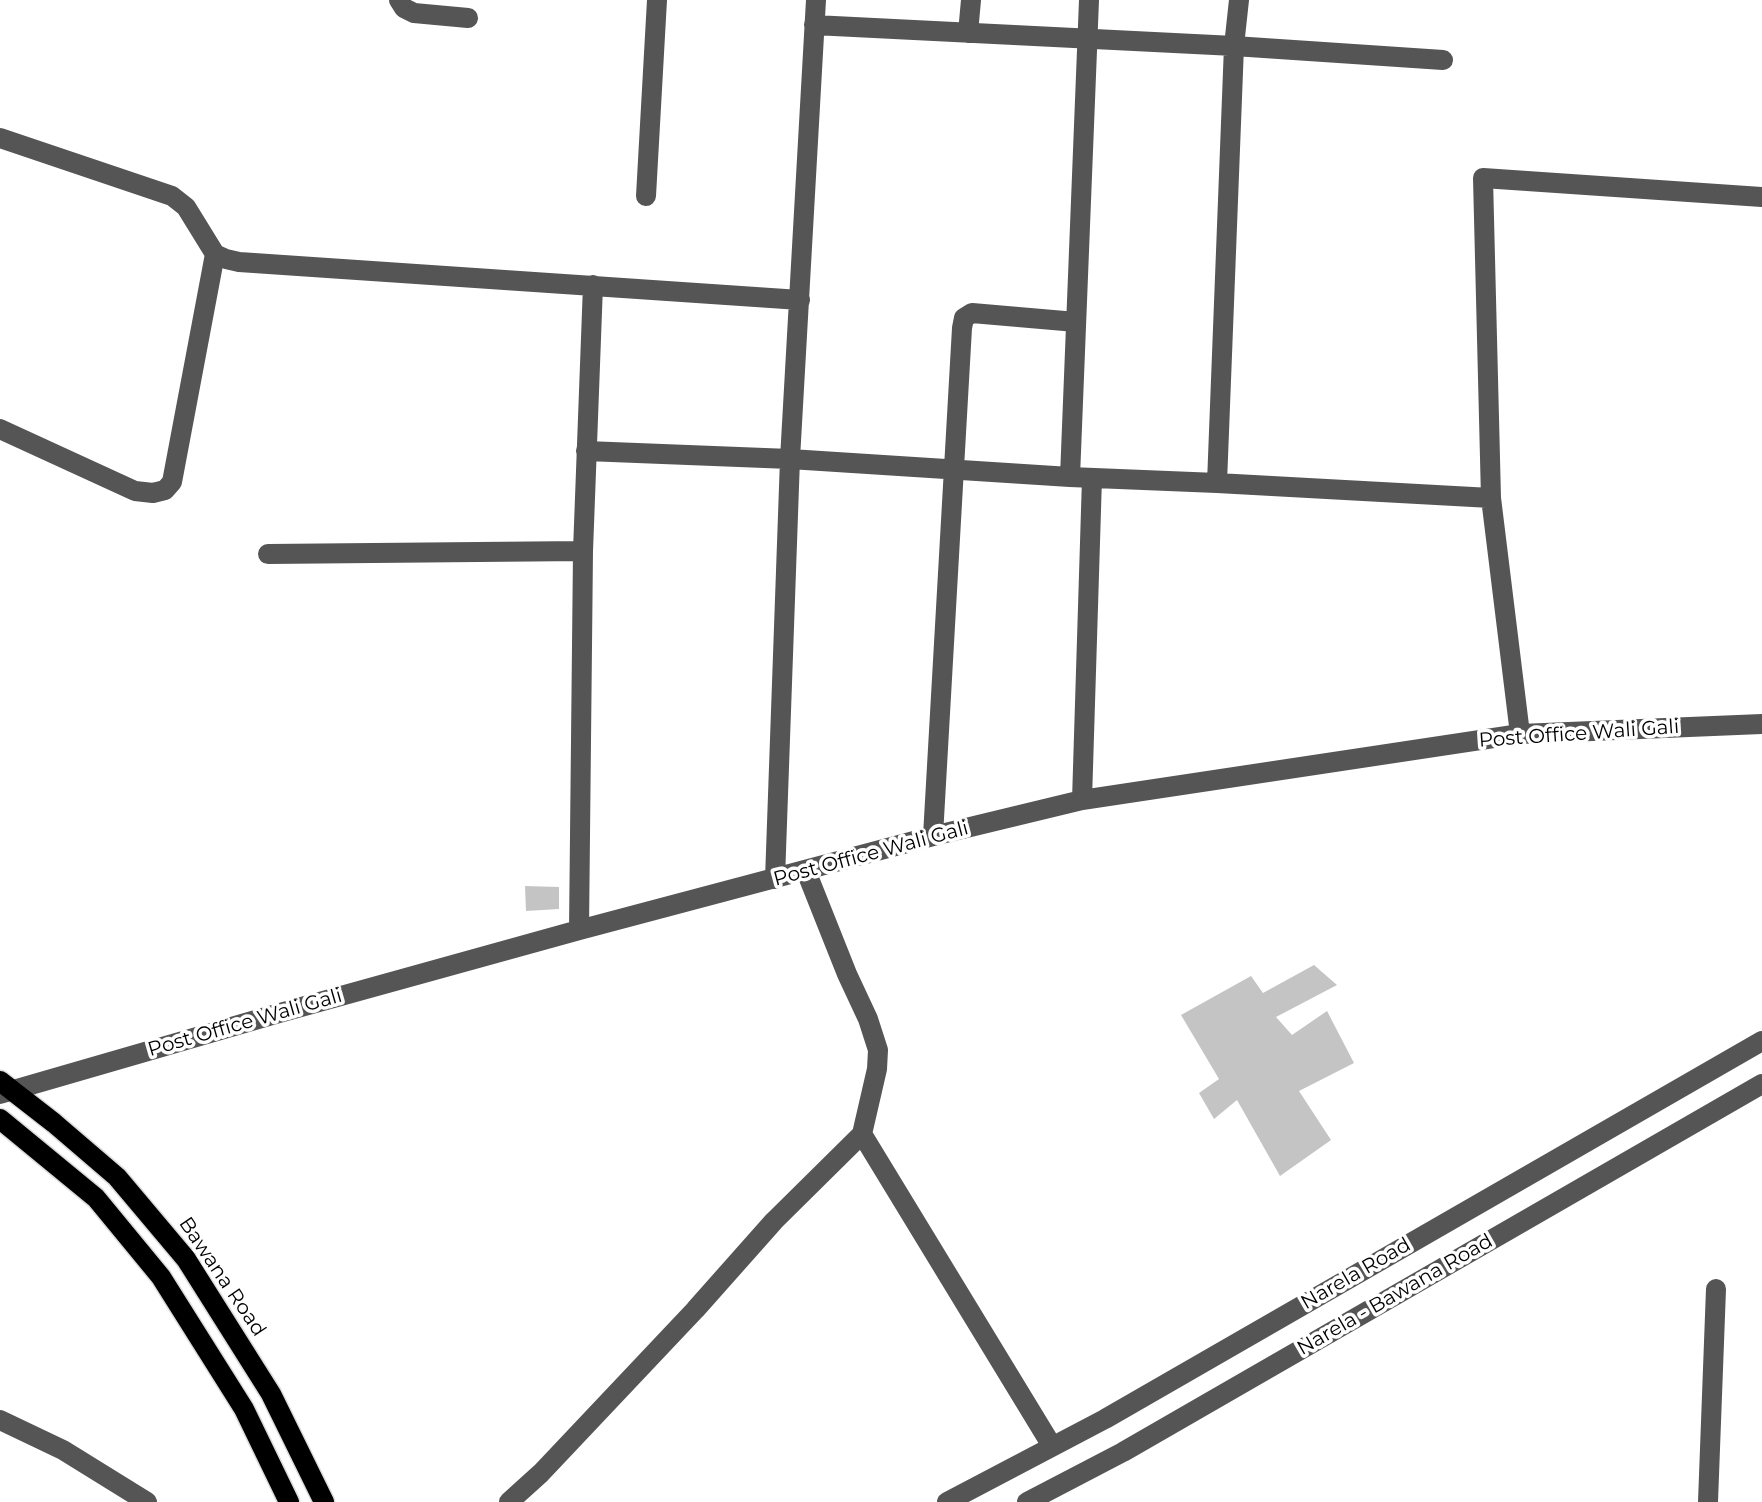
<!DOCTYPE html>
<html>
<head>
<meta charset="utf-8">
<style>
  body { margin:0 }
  canvas { display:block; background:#fff }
</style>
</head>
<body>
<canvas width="1762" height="1502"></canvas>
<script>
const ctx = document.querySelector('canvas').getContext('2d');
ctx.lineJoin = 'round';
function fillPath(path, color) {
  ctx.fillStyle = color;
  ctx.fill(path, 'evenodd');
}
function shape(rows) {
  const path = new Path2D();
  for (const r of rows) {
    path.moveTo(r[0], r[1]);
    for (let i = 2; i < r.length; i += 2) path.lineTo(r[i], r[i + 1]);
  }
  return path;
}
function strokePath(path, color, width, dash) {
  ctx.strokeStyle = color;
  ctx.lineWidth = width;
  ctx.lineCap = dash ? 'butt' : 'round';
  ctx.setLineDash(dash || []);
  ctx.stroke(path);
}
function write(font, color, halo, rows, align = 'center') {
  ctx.font = font + ' Montserrat,sans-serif';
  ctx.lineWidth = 7;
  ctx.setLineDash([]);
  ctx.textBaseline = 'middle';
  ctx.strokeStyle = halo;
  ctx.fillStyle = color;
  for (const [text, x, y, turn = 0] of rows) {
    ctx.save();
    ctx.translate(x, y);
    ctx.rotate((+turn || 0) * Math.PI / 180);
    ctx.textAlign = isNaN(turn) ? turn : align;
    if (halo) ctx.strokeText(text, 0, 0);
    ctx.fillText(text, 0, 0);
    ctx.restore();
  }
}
const building = shape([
  [525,886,559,887,559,909,526,911],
  [1314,965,1337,985,1276,1017,1292,1035,1327,1011,1354,1063,1299,1091,1331,1140,1280,1176,1237,1100,1214,1119,1199,1093,1219,1079,1181,1015,1251,976,1263,993]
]);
const minor = shape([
  [399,0,404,8,414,13,468,18],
  [1239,0,1234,46,1443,60],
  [814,25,1234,46,1217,483],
  [968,33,971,0],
  [0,138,172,196,186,207,215,254,226,259,239,262,800,300],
  [646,196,657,0],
  [0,429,135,491,153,493,165,490,172,482,215,254],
  [586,451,790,459,1070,477,1217,483,1491,498,1520,734],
  [1070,477,1089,0],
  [1491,498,1483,178,1762,197],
  [268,554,583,551],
  [1082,800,1092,478],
  [933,836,962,328,964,318,972,313,1076,322],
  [775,879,790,459,816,0],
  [579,930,583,551,593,285],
  [0,1094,276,1014,579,930,933,836,1082,800,1520,734,1762,724],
  [862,1134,1052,1446],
  [0,1420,63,1450,147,1502],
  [509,1502,541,1473,695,1310,774,1221,862,1134,877,1069,878,1050,868,1019,847,974,806,871],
  [947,1502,1105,1419,1762,1041],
  [1027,1502,1123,1452,1762,1084],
  [1708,1502,1716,1289]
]);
const major = shape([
  [0,1081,54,1123,117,1177,186,1259,271,1394,324,1502],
  [0,1119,96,1198,161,1277,244,1409,289,1502]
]);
const streetNames = [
  ["Post Office Wali Gali",1579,734,-4],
  ["Post Office Wali Gali",871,854,-15],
  ["Post Office Wali Gali",245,1023,-16],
  ["Narela Road",1356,1274,-30],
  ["Bawana Road",222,1277,56],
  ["Narela - Bawana Road",1395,1295,-30]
];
fillPath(building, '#c4c4c4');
strokePath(major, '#dbdbdb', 23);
strokePath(minor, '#555', 20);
strokePath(major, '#000', 20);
write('20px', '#000', '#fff', streetNames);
</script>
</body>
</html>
